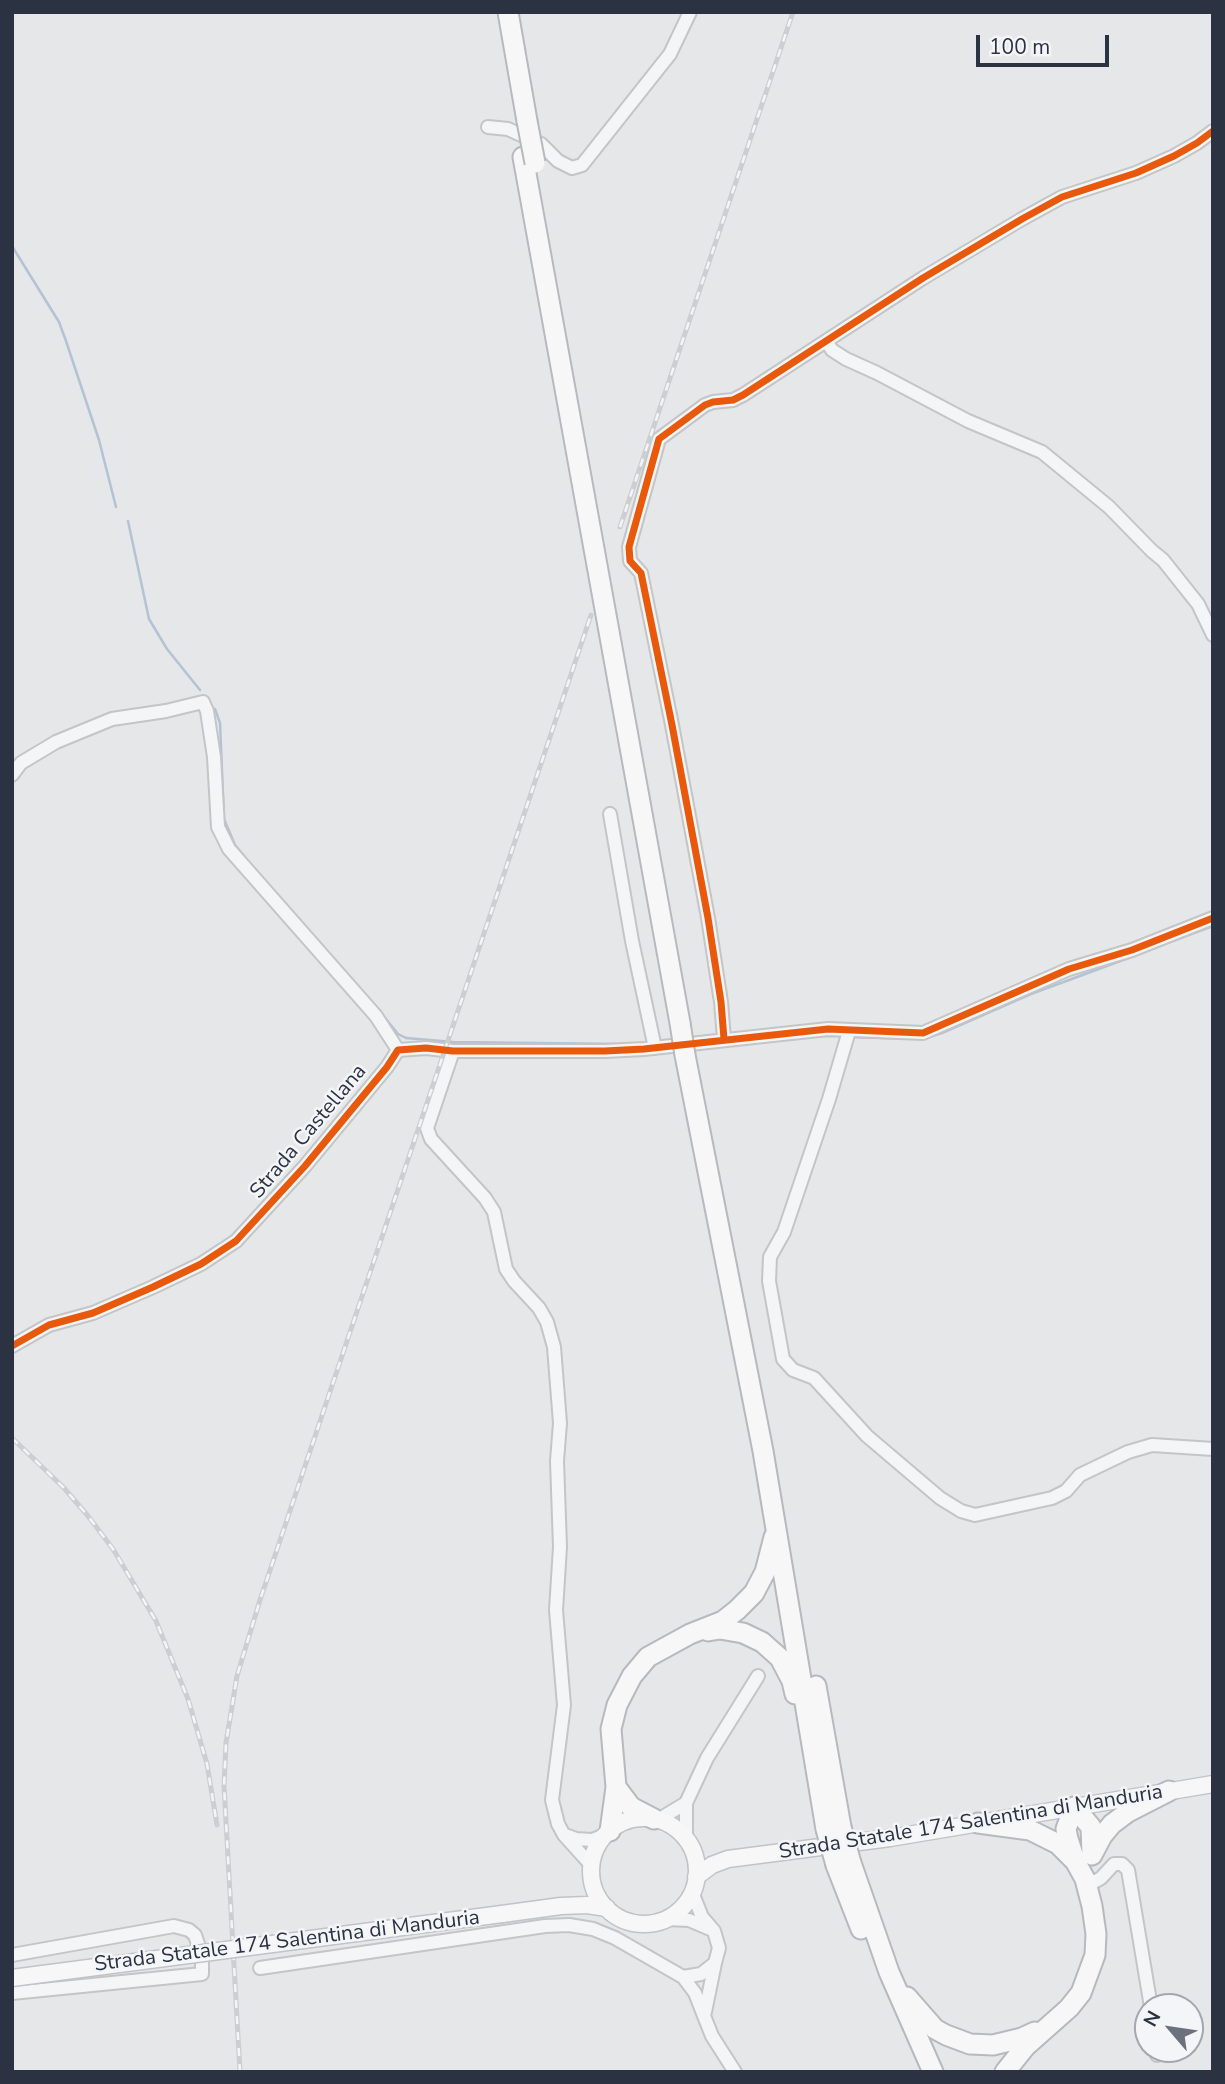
<!DOCTYPE html>
<html>
<head>
<meta charset="utf-8">
<style>
  body { margin:0 }
  #map { position:relative; width:1225px; height:2084px; overflow:hidden; background:#e5e7e9; font-family:"Nunito Sans",sans-serif }
  canvas { display:block }
  .frame { position:absolute; inset:0; border:14px solid #2b3343; pointer-events:none }
  .north { position:absolute; left:1134px; top:1993px; width:70px; height:70px; box-sizing:border-box; background:#f3f5f8; border:2px solid #a3a7b0; border-radius:50%; rotate:299deg; font-size:19px; font-weight:700; line-height:28px; text-align:center; color:#2b3343 }
  .north::after { content:''; display:block; margin:auto; width:24px; height:32px; background:#6c727d; clip-path:polygon(50% 0,100% 100%,50% 72%,0 100%) }
  .scale { position:absolute; left:976px; top:35px; width:133px; height:32px; box-sizing:border-box; border:4px solid #2b3343; border-top:0; padding-left:9px; font-size:21px; line-height:24px; white-space:nowrap; color:#2b3343; -webkit-text-stroke:5px #f3f5f8; paint-order:stroke }
</style>
</head>
<body>
<div id="map">
<canvas width="1225" height="2084"></canvas>
<div class="frame"></div>
<div class="north">N</div>
<div class="scale">100 m</div>
</div>
<script>
const ctx = document.querySelector('canvas').getContext('2d');
ctx.lineJoin = 'round';
function shape(rows) {
  const path = new Path2D();
  for (const r of rows) {
    if (r.length === 3) {
      path.moveTo(r[0] + r[2], r[1]);
      path.arc(r[0], r[1], r[2], 0, 2 * Math.PI);
      continue;
    }
    path.moveTo(r[0], r[1]);
    for (let i = 2; i < r.length; i += 2) path.lineTo(r[i], r[i + 1]);
  }
  return path;
}
function strokePath(path, color, width, dash) {
  ctx.strokeStyle = color;
  ctx.lineWidth = width;
  ctx.lineCap = dash ? 'butt' : 'round';
  ctx.setLineDash(dash || []);
  ctx.stroke(path);
}
function write(font, color, halo, rows, align = 'center') {
  ctx.font = font + ' "Nunito Sans",sans-serif';
  ctx.lineWidth = 5;
  ctx.setLineDash([]);
  ctx.textBaseline = 'middle';
  ctx.strokeStyle = halo;
  ctx.fillStyle = color;
  for (const [text, x, y, turn = 0] of rows) {
    ctx.save();
    ctx.translate(x, y);
    ctx.rotate((+turn || 0) * Math.PI / 180);
    ctx.textAlign = isNaN(turn) ? turn : align;
    if (halo) ctx.strokeText(text, 0, 0);
    ctx.fillText(text, 0, 0);
    ctx.restore();
  }
}
const stream = shape([
  [12,246,59,322,66,341,99,440,116,507],
  [128,521,149,619,167,649,200,690],
  [215,709,220,723,224,819,235,845,253,867],
  [1140,953,1213,926],
  [361,990,371,1001],
  [382,1014,398,1034,406,1038,453,1042,620,1044],
  [814,1036,842,1036],
  [852,1037,919,1039],
  [929,1037,942,1033,1031,994,1134,956]
]);
const minor = shape([
  [488,127,508,129,541,144,558,161,572,168,582,165,670,54,690,12],
  [826,341,832,350,846,359,877,373,968,421,1042,452,1109,507,1152,551,1163,560,1198,604,1213,635],
  [12,775,21,763,56,742,112,719,166,711,203,702,207,711,214,757,218,827,229,849,376,1016,398,1050],
  [610,814,632,941,655,1048],
  [849,1031,829,1099,784,1232,770,1257,769,1281,783,1359,793,1370,814,1378,867,1436,940,1498,961,1511,975,1515,1052,1498,1066,1491,1080,1475,1128,1452,1152,1445,1213,1449],
  [724,1039,721,1002,708,918,672,725,641,573,630,561,629,547,659,439,705,405,713,402,733,400,743,395,923,278,1022,219,1062,197,1136,173,1174,156,1197,143,1213,131],
  [453,1051,427,1128,431,1139,485,1198,494,1212,506,1269,514,1281,539,1308,547,1322,554,1347,560,1423,557,1461,560,1547,556,1610,564,1705,552,1800,558,1824,564,1835,591,1865],
  [12,1346,49,1325,93,1313,153,1287,201,1264,236,1241,305,1166,387,1067,398,1050,426,1048,453,1051,605,1051,644,1049,828,1029,923,1033,1069,969,1132,950,1213,918],
  [658,1820,686,1803],
  [565,1835,576,1839,592,1840,605,1835],
  [686,1838,686,1803,707,1758,758,1676],
  [1087,1886,1101,1878,1114,1864,1122,1864,1128,1870,1151,2007],
  [666,1919,689,1920,710,1929],
  [12,1955,174,1926,189,1930,195,1935,202,1956,202,1974,12,1993],
  [260,1968,545,1926,569,1925,593,1929,615,1938,683,1977,701,1974,715,1963,719,1948,714,1931,702,1917,692,1892],
  [683,1977,695,1993,712,2036,735,2072],
  [705,2012,715,1963],
  [1157,2049,1157,2055]
]);
const major = shape([
  [644,1871,53],
  [696,1877,712,1865,728,1859,890,1838,1213,1784],
  [502,1914,561,1906,587,1905,607,1908]
]);
const highway = shape([
  [508,12,527,121],
  [523,157,680,1023],
  [685,1055,763,1451,826,1829],
  [708,1631,720,1629,743,1633,762,1642,780,1658,792,1681,795,1694],
  [816,1686,841,1827],
  [616,1787,631,1807,654,1819],
  [978,1823,1030,1830,1058,1844,1074,1860],
  [610,1831,616,1787,611,1729,617,1705,632,1676,648,1657,690,1634,723,1621,737,1610,754,1593,765,1572,774,1537],
  [1092,1855,1102,1836,1112,1824,1128,1812,1169,1791],
  [851,1863,889,1972,933,2072],
  [836,1865,861,1929],
  [907,1997,935,2029,946,2035,970,2044,993,2045,1022,2038,1035,2032],
  [1005,2072,1025,2047,1069,2008,1081,1993,1095,1955,1096,1934,1092,1906,1085,1879,1075,1861,1068,1839,1066,1829,1074,1807,1091,1827,1092,1854]
]);
const rail = shape([
  [620,527,793,12],
  [12,1438,64,1488,88,1516,113,1549,156,1621,188,1699,207,1764,217,1825],
  [240,2072,224,1786,226,1743,237,1676,260,1600,591,615]
]);
const majorBridge = shape([
  [12,1978,502,1914]
]);
const highwayBridge = shape([
  [527,121,535,163],
  [680,1023,685,1055],
  [841,1827,851,1863],
  [826,1829,836,1865]
]);
const cycleway = shape([
  [724,1039,721,1002,708,918,672,725,641,573,630,561,629,547,659,439,705,405,713,402,733,400,743,395,923,278,1022,219,1062,197,1136,173,1174,156,1197,143,1213,131],
  [12,1346,49,1325,93,1313,153,1287,201,1264,236,1241,305,1166,387,1067,398,1050,426,1048,453,1051,605,1051,644,1049,828,1029,923,1033,1069,969,1132,950,1213,918]
]);
const streetNames = [
  ["Strada Castellana",309,1132,-50],
  ["Strada Statale 174 Salentina di Manduria",971,1823,-9],
  ["Strada Statale 174 Salentina di Manduria",287,1942,-7]
];
strokePath(stream, '#b4c2d3', 2.5);
strokePath(minor, '#c3c5c7', 16);
strokePath(major, '#c0c3c7', 19);
strokePath(highway, '#b7b9be', 23);
strokePath(minor, '#f4f5f6', 12);
strokePath(major, '#f7f7f8', 16);
strokePath(highway, '#f7f7f8', 19);
strokePath(rail, '#cdced1', 5);
strokePath(rail, '#f3f5f8', 2.5, [8]);
strokePath(majorBridge, '#c0c3c7', 19, []);
strokePath(highwayBridge, '#b7b9be', 23, []);
strokePath(majorBridge, '#f7f7f8', 16);
strokePath(highwayBridge, '#f7f7f8', 19);
strokePath(cycleway, '#e8590c', 7);
write('21px', '#2b3343', '#f3f5f8', streetNames);
</script>
</body>
</html>
